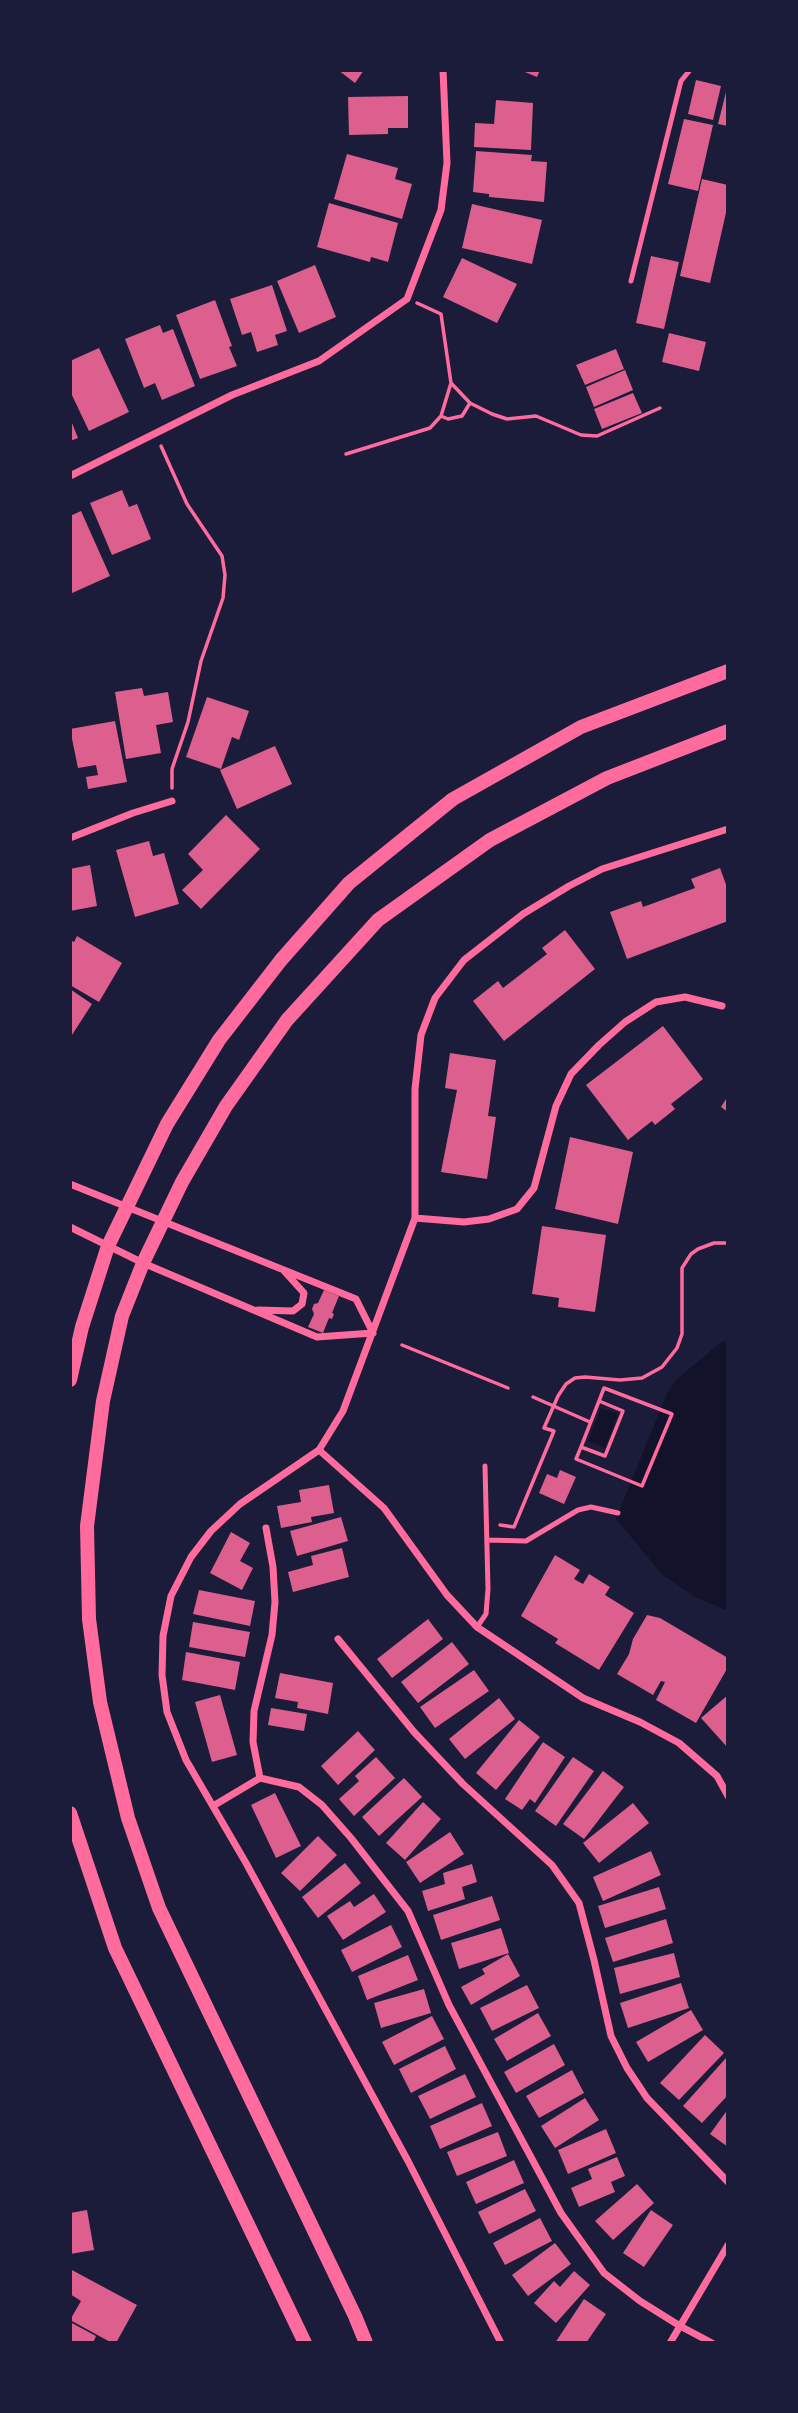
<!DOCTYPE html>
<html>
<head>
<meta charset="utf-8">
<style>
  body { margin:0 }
  #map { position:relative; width:798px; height:2413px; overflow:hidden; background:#1b1b3a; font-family:Raleway,sans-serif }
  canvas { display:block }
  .frame { position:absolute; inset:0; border:72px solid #1b1b3a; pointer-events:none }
</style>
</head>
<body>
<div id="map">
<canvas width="798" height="2413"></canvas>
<div class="frame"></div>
</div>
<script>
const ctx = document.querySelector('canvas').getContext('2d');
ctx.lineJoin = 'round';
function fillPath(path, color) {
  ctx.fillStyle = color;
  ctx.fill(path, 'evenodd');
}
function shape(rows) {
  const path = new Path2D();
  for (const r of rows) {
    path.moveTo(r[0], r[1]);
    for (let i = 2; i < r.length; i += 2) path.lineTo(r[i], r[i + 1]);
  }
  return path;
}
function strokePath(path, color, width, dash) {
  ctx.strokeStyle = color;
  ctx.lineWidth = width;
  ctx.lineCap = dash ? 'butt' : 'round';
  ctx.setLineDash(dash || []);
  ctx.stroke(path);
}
const water = shape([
  [728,1340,728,1611,693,1596,662,1574,616,1519,666,1396,676,1380,720,1343],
  [601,1408,618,1414,605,1448,588,1441]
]);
const building = shape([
  [338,70,364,70,355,83],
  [520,70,540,70,537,77],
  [696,80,721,86,713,120,688,114],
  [727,88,728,88,728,126,718,124],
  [408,96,408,128,388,128,388,134,349,135,348,97],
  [496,100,533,103,531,150,474,147,475,123,494,124],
  [684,119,713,125,698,191,668,184],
  [476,151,532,155,531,161,547,162,544,202,489,197,489,194,473,192],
  [347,154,398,168,395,179,412,184,402,219,334,199],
  [702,179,728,185,728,204,710,283,680,276],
  [329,203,398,223,388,262,371,257,370,262,317,247],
  [472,204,542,220,532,264,462,248],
  [651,256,679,262,664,329,636,323],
  [462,258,517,284,497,323,443,297],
  [315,265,336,317,299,333,277,281],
  [272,285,287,331,275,335,278,345,257,352,251,332,242,335,230,299],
  [215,300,232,346,229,347,237,366,200,379,176,315],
  [160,325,163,333,173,329,195,386,162,400,155,383,144,388,125,339],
  [669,333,706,342,699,371,662,362],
  [99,348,129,412,89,431,70,391,70,361],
  [616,349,624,369,585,385,576,365],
  [625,370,633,390,594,407,586,387],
  [633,393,642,413,602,429,594,409],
  [70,418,78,438,70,441],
  [122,490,129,507,137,504,151,539,112,555,90,503],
  [81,511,110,576,70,594,70,516],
  [142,688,144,696,168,692,173,722,156,725,161,753,126,759,115,692],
  [207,697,249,711,239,740,232,737,221,769,186,757],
  [115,721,127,782,88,789,86,777,98,775,96,765,78,768,70,729],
  [275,746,292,784,237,809,220,770],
  [226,815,260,849,201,909,182,890,203,870,188,854],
  [149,841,153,856,164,853,179,904,135,917,116,850],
  [90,865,97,906,70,911,70,869],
  [720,868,728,890,728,921,627,959,610,912,641,901,643,907,695,888,691,879],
  [565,930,595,969,504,1041,473,1001,498,981,503,988,547,954,542,948],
  [77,936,122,963,99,1002,70,985,70,940,74,942],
  [70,989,92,1004,70,1038],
  [663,1026,703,1079,671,1104,675,1109,655,1125,652,1121,628,1140,586,1085],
  [450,1053,496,1060,488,1116,496,1117,487,1179,441,1172,457,1090,445,1088],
  [728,1096,728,1112,721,1107],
  [570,1137,633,1152,618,1224,555,1209],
  [542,1226,606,1235,595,1312,558,1307,559,1298,532,1294],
  [324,1290,339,1296,332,1313,334,1314,332,1319,329,1318,323,1333,308,1327,314,1314,312,1309,314,1304,318,1303],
  [560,1470,576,1477,564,1504,539,1493,547,1474,557,1478],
  [329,1485,334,1513,311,1517,312,1522,281,1528,277,1506,301,1502,299,1490],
  [341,1517,348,1541,297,1556,290,1531],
  [231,1532,250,1543,240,1561,253,1568,242,1590,210,1573],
  [342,1548,349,1577,293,1592,288,1572,313,1565,311,1556],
  [555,1555,580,1570,574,1579,583,1584,589,1574,610,1587,605,1595,634,1613,599,1670,555,1643,558,1639,521,1616],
  [199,1590,255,1601,250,1626,193,1614],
  [647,1615,660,1618,728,1658,728,1667,696,1723,656,1700,665,1682,661,1681,653,1695,617,1674,629,1654,633,1639],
  [428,1619,443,1639,392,1678,377,1659],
  [193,1622,250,1632,245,1657,189,1647],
  [452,1642,469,1664,418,1703,401,1682],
  [186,1652,240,1662,235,1690,182,1680],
  [474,1670,489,1691,435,1728,420,1707],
  [280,1673,333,1683,328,1714,297,1708,298,1702,275,1698],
  [220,1695,237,1755,212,1762,195,1702],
  [728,1695,728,1748,701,1718],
  [499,1698,515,1719,465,1759,449,1739],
  [271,1708,307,1714,304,1731,268,1725],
  [519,1720,540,1737,496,1790,476,1773],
  [358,1731,375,1750,338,1785,321,1766],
  [543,1742,565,1757,535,1803,530,1799,522,1810,505,1799],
  [376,1757,395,1778,354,1816,339,1799,359,1781,355,1776],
  [573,1757,594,1771,556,1826,535,1811],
  [603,1771,624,1787,584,1839,563,1824],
  [404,1778,422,1797,379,1836,362,1817],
  [275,1793,301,1846,276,1858,251,1805],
  [423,1802,441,1819,405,1860,386,1843],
  [633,1803,649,1823,599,1863,583,1843],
  [450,1832,464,1854,420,1883,406,1862],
  [318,1836,337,1855,300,1891,281,1873],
  [651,1851,661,1875,603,1901,593,1877],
  [345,1863,361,1883,318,1918,302,1897],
  [472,1864,477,1882,462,1887,465,1899,428,1911,422,1891,445,1884,443,1873],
  [659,1887,666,1909,605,1928,598,1906],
  [374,1894,386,1912,343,1940,327,1916,350,1901,354,1907],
  [492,1896,500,1920,441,1940,433,1915],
  [666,1919,673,1943,613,1962,605,1938],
  [391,1925,402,1947,352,1972,341,1950],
  [501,1928,509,1953,459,1969,451,1943],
  [674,1953,680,1977,620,1994,614,1968],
  [508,1954,520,1976,471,2005,461,1987,485,1974,482,1969],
  [408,1955,418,1980,367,2000,358,1976],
  [681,1983,689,2008,628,2028,620,2003],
  [527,1985,539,2008,492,2031,480,2008],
  [424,1989,431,2013,381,2028,374,2003],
  [691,2010,703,2030,648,2062,636,2042],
  [538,2013,551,2036,507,2061,494,2039],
  [432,2016,444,2039,394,2065,382,2042],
  [705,2035,724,2053,679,2100,660,2083],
  [554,2044,565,2065,516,2093,504,2072],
  [445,2046,456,2069,411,2093,399,2069],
  [726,2058,728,2095,702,2123,683,2106],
  [572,2070,584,2093,539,2118,526,2096],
  [465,2074,476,2097,430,2119,418,2096],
  [585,2098,599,2120,555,2148,541,2126],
  [482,2103,492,2126,440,2149,430,2126],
  [728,2109,728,2147,710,2134],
  [606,2129,616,2153,568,2174,558,2150],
  [498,2132,507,2156,457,2176,447,2152],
  [617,2157,625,2176,611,2182,615,2192,579,2207,571,2188,592,2179,588,2169],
  [514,2160,524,2183,476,2204,466,2182],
  [637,2184,654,2203,613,2240,595,2221],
  [525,2189,536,2211,489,2234,478,2212],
  [87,2210,94,2250,70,2254,70,2213],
  [651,2210,673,2225,644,2267,623,2253],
  [540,2218,552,2241,505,2265,493,2243],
  [555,2243,571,2264,528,2296,512,2275],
  [70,2269,137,2305,116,2343,112,2343,70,2320,81,2301,70,2294],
  [574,2271,590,2285,556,2323,534,2303,554,2281,560,2287],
  [584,2299,606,2314,586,2343,555,2343],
  [70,2322,96,2336,93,2343,70,2343]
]);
const path = shape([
  [451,383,470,403,492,414,507,419,536,416,581,435,597,436,660,408],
  [441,416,448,419,462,416,470,403],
  [161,446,187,504,222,556,225,575,223,598,201,661,188,722,172,769,172,788],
  [346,454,430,428,441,416,451,383,441,314,417,303],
  [402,1345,508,1388],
  [533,1397,590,1422],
  [599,1401,623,1411,605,1456,581,1447,599,1401],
  [581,1447,576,1459,642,1486,672,1414,604,1388,599,1401],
  [500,1525,514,1527,554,1431,544,1428,558,1396,566,1384,575,1378,585,1377,620,1380,642,1378,662,1367,677,1348,682,1334,682,1268,691,1254,698,1249,714,1243,728,1243]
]);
const service = shape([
  [631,281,681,81,690,70],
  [488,1540,526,1541,578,1510,591,1507,618,1513],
  [477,1627,486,1614,488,1589,485,1466]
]);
const minor = shape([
  [70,476,232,395,319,361,407,299,441,210,447,163,443,70],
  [70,838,133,813,172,801],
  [70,1184,356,1299,373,1333],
  [415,1218,464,1222,489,1219,517,1209,534,1188,556,1106,571,1074,599,1045,625,1022,656,1002,685,997,722,1006],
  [70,1227,143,1263,317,1337,373,1333],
  [258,1310,293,1311,302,1304,304,1293,285,1272],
  [319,1450,384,1508,447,1595,477,1627,583,1698,640,1722,679,1743,717,1776,728,1796],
  [338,1639,414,1732,463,1784,552,1865,579,1903,594,1960,611,2036,627,2068,647,2098,728,2182],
  [260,1778,253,1742,254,1711,272,1635,275,1602,273,1567,266,1528],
  [213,1806,260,1778,299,1787,322,1805,351,1838,408,1911,449,2005,511,2120,561,2213,604,2273,640,2301,680,2326,712,2343],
  [501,2343,408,2161,246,1863,186,1760,167,1712,162,1675,163,1636,171,1596,191,1557,211,1531,240,1504,319,1450,343,1411,415,1218,415,1089,421,1035,435,998,464,960,523,914,569,886,602,869,728,829],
  [670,2343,728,2245]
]);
const secondary = shape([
  [70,1380,82,1327,108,1246,167,1124,219,1040,281,960,349,883,453,799,581,727,728,671],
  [70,1813,115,1948,305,2343],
  [366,2343,355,2316,159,1908,128,1818,100,1702,89,1619,87,1526,103,1401,122,1316,143,1263,182,1182,226,1106,287,1020,378,920,490,840,607,778,728,731]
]);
fillPath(water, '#12122b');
fillPath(building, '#dd5f8e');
strokePath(path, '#ff6b9d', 3.5);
strokePath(service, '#ff6b9d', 5);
strokePath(minor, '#ff6b9d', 7);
strokePath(secondary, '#ff6b9d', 14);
</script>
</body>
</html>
